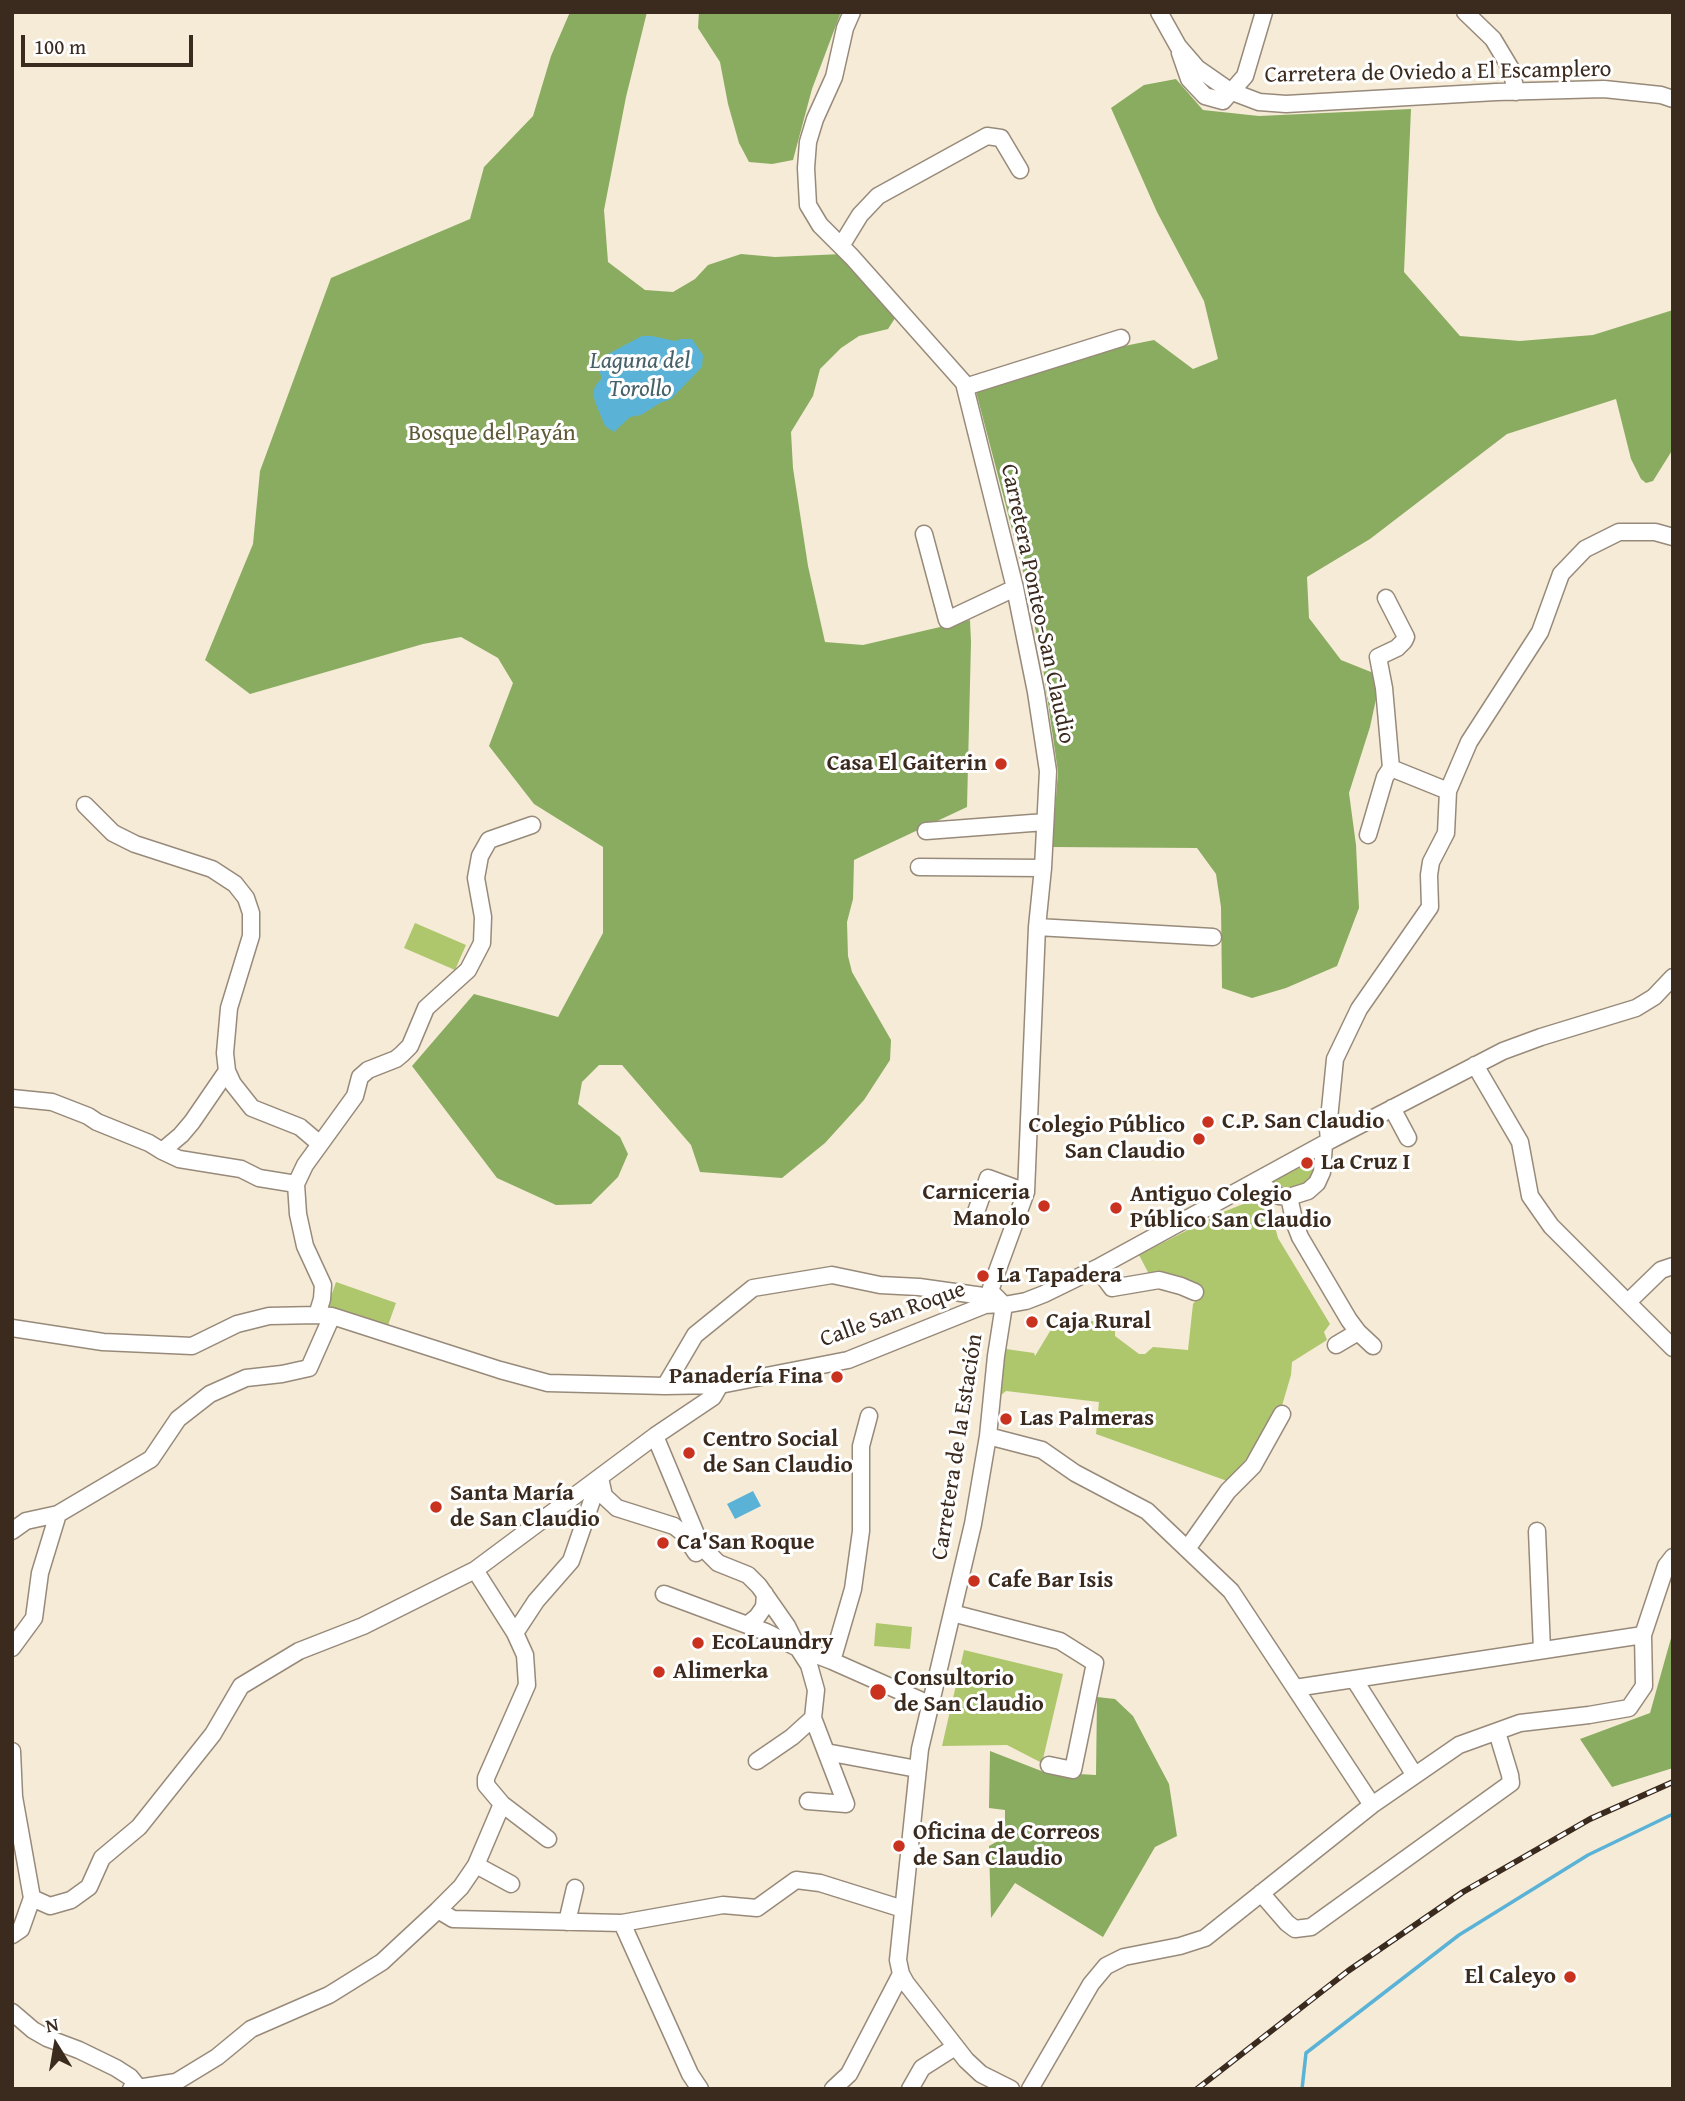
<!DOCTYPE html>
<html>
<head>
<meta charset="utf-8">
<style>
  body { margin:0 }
  #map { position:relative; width:1685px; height:2101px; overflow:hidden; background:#f5ebd7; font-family:"Gentium Book Plus",serif }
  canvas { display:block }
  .frame { position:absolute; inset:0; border:14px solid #3b2a1e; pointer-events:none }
  .north { position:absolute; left:21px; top:2010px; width:70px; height:70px; -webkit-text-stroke:5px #fff; paint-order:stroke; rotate:349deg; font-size:19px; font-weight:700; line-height:28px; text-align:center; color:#3b2a1e }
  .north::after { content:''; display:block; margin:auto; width:24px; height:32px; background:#3b2a1e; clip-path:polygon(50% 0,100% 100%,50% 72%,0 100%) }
  .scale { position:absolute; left:21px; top:35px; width:172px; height:32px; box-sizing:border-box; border:4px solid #3b2a1e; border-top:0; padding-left:9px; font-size:21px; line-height:24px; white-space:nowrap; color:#3b2a1e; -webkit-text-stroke:5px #fff; paint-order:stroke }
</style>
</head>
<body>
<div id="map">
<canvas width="1685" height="2101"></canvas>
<div class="frame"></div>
<div class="north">N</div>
<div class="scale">100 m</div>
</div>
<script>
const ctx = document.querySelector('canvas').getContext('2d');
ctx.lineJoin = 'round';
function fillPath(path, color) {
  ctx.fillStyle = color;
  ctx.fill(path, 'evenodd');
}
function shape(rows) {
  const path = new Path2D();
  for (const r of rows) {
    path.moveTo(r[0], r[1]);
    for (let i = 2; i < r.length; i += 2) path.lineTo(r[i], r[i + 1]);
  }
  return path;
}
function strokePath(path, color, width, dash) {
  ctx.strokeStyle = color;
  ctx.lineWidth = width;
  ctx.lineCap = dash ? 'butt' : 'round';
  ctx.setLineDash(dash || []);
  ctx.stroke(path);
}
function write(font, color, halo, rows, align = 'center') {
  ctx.font = font + ' "Gentium Book Plus",serif';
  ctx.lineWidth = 6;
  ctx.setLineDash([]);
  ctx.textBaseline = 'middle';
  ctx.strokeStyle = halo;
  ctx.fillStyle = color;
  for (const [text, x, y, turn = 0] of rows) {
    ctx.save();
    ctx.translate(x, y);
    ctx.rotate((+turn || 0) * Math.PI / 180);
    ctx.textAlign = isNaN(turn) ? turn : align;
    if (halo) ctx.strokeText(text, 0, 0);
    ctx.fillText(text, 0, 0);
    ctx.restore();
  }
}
const green = shape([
  [415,923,466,945,455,970,404,948],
  [1313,1161,1316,1168,1305,1184,1295,1188,1288,1188,1277,1185,1273,1181],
  [1251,1201,1260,1204,1271,1212,1278,1238,1330,1324,1324,1332,1327,1340,1292,1362,1291,1375,1281,1409,1230,1482,1096,1434,1099,1402,1006,1391,1000,1396,1006,1349,1034,1353,1035,1356,1055,1323,1066,1326,1088,1321,1115,1322,1115,1336,1139,1354,1145,1354,1153,1347,1188,1350,1193,1304,1202,1293,1151,1278,1139,1255,1223,1212],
  [336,1282,396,1303,387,1328,327,1308],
  [876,1623,912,1627,910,1649,874,1646],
  [964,1650,1063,1674,1042,1763,1007,1745,942,1746]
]);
const forest = shape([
  [570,12,647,12,626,97,604,210,608,262,645,290,673,292,695,279,708,265,741,254,775,257,842,254,897,315,888,329,859,336,841,348,820,369,813,396,791,432,793,468,808,566,825,642,863,645,970,620,971,642,967,807,854,860,853,899,847,922,848,956,852,972,891,1040,890,1060,864,1100,825,1143,782,1178,700,1172,691,1145,622,1065,599,1065,582,1082,578,1104,620,1137,628,1154,618,1177,591,1204,556,1205,497,1178,412,1066,474,994,558,1017,603,933,603,847,534,804,489,746,513,683,498,658,461,637,423,644,250,694,205,660,253,544,260,471,331,278,470,219,484,167,533,116,551,56],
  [699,12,841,12,812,89,793,160,772,164,749,162,739,143,728,104,720,62,698,28],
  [1176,79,1203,110,1259,116,1411,109,1404,272,1460,336,1520,341,1593,335,1673,310,1673,449,1653,481,1646,483,1641,479,1631,459,1616,399,1507,434,1370,539,1307,577,1309,618,1341,660,1381,676,1370,727,1349,793,1356,845,1359,908,1337,966,1286,988,1252,998,1222,988,1221,907,1216,874,1197,848,1052,847,1058,772,1042,661,1024,575,974,384,1040,363,1154,340,1193,369,1218,359,1204,301,1157,212,1111,108,1144,85],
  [1673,1631,1673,1768,1612,1787,1580,1739,1650,1713],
  [1097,1697,1115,1699,1133,1716,1169,1784,1177,1836,1155,1847,1103,1937,1015,1883,991,1918,989,1846,1005,1837,1005,1810,989,1808,990,1751,1044,1772,1096,1775]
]);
const water = shape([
  [642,336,652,336,675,341,681,339,692,339,703,355,702,367,671,399,660,403,641,415,630,417,614,432,605,426,595,402,593,392,596,385,602,378,598,369,608,354],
  [753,1491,761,1506,735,1519,727,1504]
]);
const stream = shape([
  [1302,2089,1306,2053,1459,1935,1588,1855,1673,1814]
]);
const minor = shape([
  [852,12,845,28,834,77,815,119,808,142,806,168,808,205,820,225,852,257,964,383,1015,588,1036,692,1048,771,1043,868,1037,927,1026,1192,991,1288,992,1293,1004,1305],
  [1159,12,1178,46,1197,68,1230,91,1259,102,1286,104,1496,92,1604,89,1661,95,1673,99],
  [1465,12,1493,39,1511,69,1516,92],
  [1180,53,1189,79,1205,96,1223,101,1245,76,1264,12],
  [841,246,860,215,878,196,987,136,1001,138,1020,170],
  [965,387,1121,338],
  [924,534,947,620,1015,588],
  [1386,598,1406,637,1404,641,1397,648,1378,657,1384,688,1391,768,1448,791],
  [85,805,113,833,135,844,212,869,235,884,246,898,251,913,251,936,229,1008,225,1053,227,1071,233,1084,252,1108,300,1127,320,1144],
  [926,831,1045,822],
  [1368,835,1385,777,1391,768],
  [919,867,1043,868],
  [1037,927,1213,937],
  [1475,1065,1520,1142,1530,1196,1551,1226,1673,1348],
  [227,1071,192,1122,181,1135,162,1151,179,1159,241,1169,259,1178,296,1184],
  [12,1098,52,1102,88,1116,97,1122,149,1143,162,1151],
  [1392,1108,1408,1138],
  [1329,1141,1328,1129,1335,1059,1359,1009,1430,907,1429,875,1431,862,1446,833,1448,791,1469,742,1540,632,1561,574,1585,549,1619,532,1655,532,1673,537],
  [1257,1182,1279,1196,1289,1197,1308,1191,1317,1183,1322,1172,1324,1144],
  [1289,1197,1295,1224,1300,1237,1349,1320,1358,1332,1373,1346],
  [976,1212,988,1178,1026,1192],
  [1097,1268,1112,1288,1159,1280,1181,1286,1195,1292],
  [1628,1302,1661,1270,1673,1266],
  [1004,1305,996,1356,988,1436,973,1524,920,1749,898,1960,901,1974,906,1983,966,2060,981,2074,1011,2089],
  [317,1315,322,1299,323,1285,305,1246,298,1214,296,1184,305,1165,355,1096,360,1077,368,1070,396,1059,402,1054,410,1046,426,1008,468,970,482,943,483,917,476,878,480,856,489,840,532,825],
  [12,1328,103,1342,192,1346,237,1324,269,1316,317,1315,332,1316,500,1370,548,1383,665,1386,720,1385,848,1360,985,1305,1000,1304],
  [1336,1345,1358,1332],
  [665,1386,695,1335,753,1288,832,1275,880,1285,919,1287,983,1296,1004,1305,1026,1301,1044,1294,1097,1268,1329,1141,1503,1051,1541,1037,1636,1008,1654,997,1673,977],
  [655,1436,701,1546,718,1563,748,1575,759,1586,787,1626,798,1648,809,1665,816,1690,813,1718,792,1737,757,1761],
  [988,1436,1042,1450,1075,1473,1147,1511,1231,1591,1295,1688,1643,1635,1644,1686,1629,1708,1589,1715,1520,1723,1459,1745,1372,1805,1205,1938,1180,1946,1124,1957,1106,1966,1091,1984,1030,2089],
  [600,1477,571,1561,536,1601,515,1633,525,1655,527,1685,486,1778,486,1785,502,1804,476,1865,461,1887,438,1910,453,1919,622,1923,723,1905,757,1908,796,1880,820,1883,903,1909],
  [600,1478,604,1496,617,1508,674,1526,683,1533,696,1553],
  [12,1531,26,1521,58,1514],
  [1537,1531,1542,1650],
  [1187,1549,1228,1491,1253,1466,1282,1414],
  [475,1570,515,1633],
  [664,1594,766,1632,798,1648,832,1661,929,1704],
  [952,1613,1060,1641,1095,1663,1073,1770,1049,1765],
  [747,1625,757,1617,764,1607,765,1594],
  [1643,1635,1666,1566,1673,1557],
  [12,1648,34,1618,40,1573,58,1514,151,1459,178,1419,210,1394,246,1378,282,1374,309,1368,332,1316],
  [832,1661,853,1589,861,1531,861,1446,869,1416],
  [1354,1679,1414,1774],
  [1295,1688,1372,1805],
  [813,1718,826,1752],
  [12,1751,14,1797,32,1898,50,1906,71,1900,89,1887,102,1858,139,1827,213,1734,241,1686,299,1651,363,1626,475,1570,655,1436,713,1397,720,1385],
  [808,1801,846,1804,826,1752,917,1769],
  [502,1804,548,1839],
  [476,1865,511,1884],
  [1261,1893,1287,1923,1295,1929,1311,1927,1511,1783,1510,1775,1497,1732],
  [567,1922,575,1888],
  [622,1923,690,2074,700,2089],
  [12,1935,21,1929,32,1898],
  [12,2012,33,2030,47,2038,79,2050,116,2068,130,2077,138,2087],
  [131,2089,176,2082,217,2057,251,2029,329,1995,382,1962,438,1910],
  [833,2089,849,2074,901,1974],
  [910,2089,922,2068,955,2047]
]);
const rail = shape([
  [1197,2089,1348,1971,1463,1892,1590,1819,1673,1782]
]);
const markers = [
  [1001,764,7,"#c8321e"],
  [1208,1122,7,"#c8321e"],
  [1199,1139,7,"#c8321e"],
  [1307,1163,7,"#c8321e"],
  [1044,1206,7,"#c8321e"],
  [1116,1208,7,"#c8321e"],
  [983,1276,7,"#c8321e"],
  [1032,1322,7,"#c8321e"],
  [837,1377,7,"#c8321e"],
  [1006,1419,7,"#c8321e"],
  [689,1453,7,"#c8321e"],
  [436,1507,7,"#c8321e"],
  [663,1543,7,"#c8321e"],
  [974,1581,7,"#c8321e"],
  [698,1643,7,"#c8321e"],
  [659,1672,7,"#c8321e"],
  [878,1692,9,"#c8321e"],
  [899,1846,7,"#c8321e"],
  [1570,1977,7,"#c8321e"]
];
const streetNames = [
  ["Carretera de Oviedo a El Escamplero",1438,73,-1],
  ["Carretera Ponteo-San Claudio",1037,604,78],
  ["Calle San Roque",893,1315,-20],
  ["Carretera de la Estación",958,1447,-81]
];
const parkNames = [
  ["Bosque del Payán",492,434]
];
const poiNames = [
  ["Casa El Gaiterin",987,764,"right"],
  ["C.P. San Claudio",1222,1122],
  ["Colegio Público",1185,1126,"right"],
  ["San Claudio",1185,1152,"right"],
  ["La Cruz I",1321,1163],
  ["Carniceria",1030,1193,"right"],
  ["Manolo",1030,1219,"right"],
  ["Antiguo Colegio",1130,1195],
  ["Público San Claudio",1130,1221],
  ["La Tapadera",997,1276],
  ["Caja Rural",1046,1322],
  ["Panadería Fina",823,1377,"right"],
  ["Las Palmeras",1020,1419],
  ["Centro Social",703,1440],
  ["de San Claudio",703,1466],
  ["Santa María",450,1494],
  ["de San Claudio",450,1520],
  ["Ca'San Roque",677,1543],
  ["Cafe Bar Isis",988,1581],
  ["EcoLaundry",712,1643],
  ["Alimerka",673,1672],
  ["Consultorio",894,1679],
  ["de San Claudio",894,1705],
  ["Oficina de Correos",913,1833],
  ["de San Claudio",913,1859],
  ["El Caleyo",1556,1977,"right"]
];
const waterNames = [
  ["Laguna del",640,362],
  ["Torollo",640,390]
];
fillPath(green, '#aec76d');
fillPath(forest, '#8aac60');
fillPath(water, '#5ab3d7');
strokePath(stream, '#5ab3d7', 3.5);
strokePath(minor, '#988a7a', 19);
strokePath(minor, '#fff', 16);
strokePath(rail, '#3b2a1e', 6);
strokePath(rail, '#fff', 3.5, [10]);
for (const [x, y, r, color] of markers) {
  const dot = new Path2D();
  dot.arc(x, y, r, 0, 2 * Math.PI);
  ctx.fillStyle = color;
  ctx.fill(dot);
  strokePath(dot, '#fff', 2.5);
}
write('23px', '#3b2a1e', '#fff', streetNames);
write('23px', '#5e5936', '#fff', parkNames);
write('bold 23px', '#3b2a1e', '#fff', poiNames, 'left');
write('italic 24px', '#476168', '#fff', waterNames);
</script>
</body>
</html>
